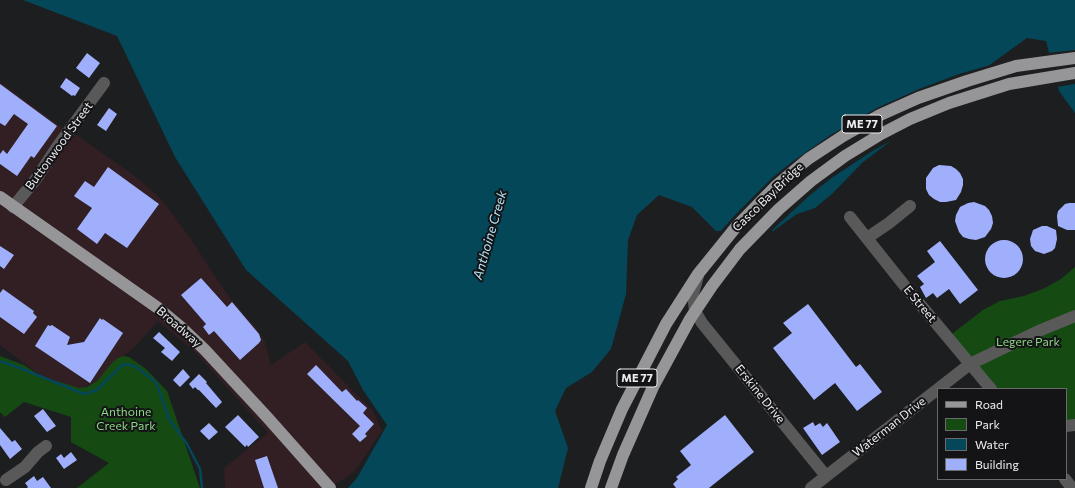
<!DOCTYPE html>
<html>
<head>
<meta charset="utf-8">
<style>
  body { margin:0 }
  #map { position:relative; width:1075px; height:488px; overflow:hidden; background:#1d1e20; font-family:Commissioner,sans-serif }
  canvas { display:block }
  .legend { position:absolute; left:937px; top:388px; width:130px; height:92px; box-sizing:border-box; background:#141417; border:1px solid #6b6b6d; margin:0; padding:5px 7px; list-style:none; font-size:12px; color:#ededef }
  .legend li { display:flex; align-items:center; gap:8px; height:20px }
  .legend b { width:20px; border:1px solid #6b6b6d }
</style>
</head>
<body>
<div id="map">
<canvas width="1075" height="488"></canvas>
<ul class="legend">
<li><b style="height:5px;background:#969597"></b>Road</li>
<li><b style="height:11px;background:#164a13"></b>Park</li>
<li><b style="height:11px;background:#044758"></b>Water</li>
<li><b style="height:11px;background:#a0affb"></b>Building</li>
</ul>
</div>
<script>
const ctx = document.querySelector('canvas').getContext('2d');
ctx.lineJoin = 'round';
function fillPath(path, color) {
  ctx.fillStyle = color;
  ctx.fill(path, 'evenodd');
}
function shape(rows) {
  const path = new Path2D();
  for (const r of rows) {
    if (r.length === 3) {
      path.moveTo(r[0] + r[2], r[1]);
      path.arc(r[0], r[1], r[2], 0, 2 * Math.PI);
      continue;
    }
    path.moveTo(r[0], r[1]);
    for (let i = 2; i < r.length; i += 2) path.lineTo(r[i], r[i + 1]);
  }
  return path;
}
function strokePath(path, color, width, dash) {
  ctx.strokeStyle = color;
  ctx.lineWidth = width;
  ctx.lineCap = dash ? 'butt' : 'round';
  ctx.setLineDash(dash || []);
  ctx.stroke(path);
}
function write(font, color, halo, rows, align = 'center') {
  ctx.font = font + ' Commissioner,sans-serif';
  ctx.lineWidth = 4;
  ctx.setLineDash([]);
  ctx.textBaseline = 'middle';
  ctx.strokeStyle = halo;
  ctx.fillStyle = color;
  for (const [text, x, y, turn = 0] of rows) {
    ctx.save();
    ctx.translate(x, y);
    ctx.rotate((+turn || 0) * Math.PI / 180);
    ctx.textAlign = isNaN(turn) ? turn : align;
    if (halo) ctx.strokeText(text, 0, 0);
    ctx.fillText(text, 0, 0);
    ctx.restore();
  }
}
const commercial = shape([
  [0,82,60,126,78,136,135,176,161,199,191,239,214,275,230,298,257,329,265,342,271,365,305,342,373,411,382,431,354,472,330,488,225,488,224,468,268,433,196,353,158,321,135,347,123,356,118,358,97,381,83,388,74,388,64,383,44,378,0,345]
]);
const green = shape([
  [1075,267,1075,425,1066,426,1066,389,991,389,948,337,983,310,1000,301,1024,296,1045,288,1061,279],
  [0,356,24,365,44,378,64,383,78,388,87,387,97,381,112,363,118,358,123,356,129,357,146,369,167,391,200,488,77,488,109,463,71,442,71,417,24,402,5,417,0,412]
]);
const water = shape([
  [23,0,1075,0,1075,113,1059,91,1046,41,1027,38,984,69,862,163,833,193,815,208,797,214,773,231,716,231,692,207,659,195,637,215,628,240,626,294,611,349,592,372,566,388,555,411,568,448,558,488,348,488,357,478,387,425,363,390,348,361,246,270,175,157,117,36]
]);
const pier = shape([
  [1075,50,1075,84,1056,87,1047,53],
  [994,64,898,137,874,150,830,179,809,196,769,233,719,233,736,214,772,178,792,162,829,136,877,108,919,89,959,74]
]);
const stream = shape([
  [0,361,20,368,84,394,97,390,123,364,135,366,156,382,169,419,187,444,200,469,202,488]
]);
const building = shape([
  [87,53,100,63,89,78,76,68],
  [66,78,80,88,75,96,73,95,72,96,60,87],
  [0,84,57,126,34,158,31,156,17,176,0,164,0,154,3,150,7,154,28,124,14,114,5,126,0,123],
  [109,108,117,114,106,131,97,125],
  [939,165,951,166,956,169,960,173,963,179,963,185,961,192,956,200,946,202,940,202,934,199,929,195,926,189,926,178,933,168],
  [108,167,159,204,127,248,105,233,97,244,77,229,92,208,74,196,85,181,94,187],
  [974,202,985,206,989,210,992,216,993,223,991,229,985,237,976,240,969,239,963,237,959,232,955,221,956,215,960,207,968,203],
  [1069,203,1075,203,1075,230,1067,230,1058,226,1057,216,1058,211,1065,204],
  [1042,226,1047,226,1056,230,1057,239,1055,248,1052,251,1044,254,1035,251,1031,246,1030,239,1033,230],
  [1004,259,19],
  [940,241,978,290,960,304,949,289,937,298,933,293,926,298,920,287,924,284,917,276,935,262,927,251],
  [0,246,14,255,4,269,0,266],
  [201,278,227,307,232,302,259,334,261,340,259,343,240,360,214,331,209,335,203,327,206,324,181,295],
  [3,289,34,311,33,313,37,317,24,334,0,317,0,293],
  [808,304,856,367,860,364,882,392,857,411,835,383,814,400,773,348,792,333,783,323],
  [100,318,102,320,103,319,123,333,90,383,35,346,48,325,50,326,52,325,70,337,67,345,84,342],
  [159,332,180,352,172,361,161,352,165,348,153,338],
  [316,365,342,392,346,389,357,401,358,400,367,408,363,413,374,424,365,434,367,436,360,442,352,434,360,426,307,374],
  [183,369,190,377,180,387,173,380],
  [199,374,207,382,206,383,222,402,216,408,199,390,198,390,195,387,193,389,189,384],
  [43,409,56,426,47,432,34,416],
  [238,415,259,437,248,447,247,445,245,447,225,427],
  [725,415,754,452,709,488,676,488,673,484,678,479,676,477,691,465,680,451],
  [813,422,815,426,820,423,823,427,827,423,840,442,822,455,803,428],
  [209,423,218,432,209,440,200,431],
  [0,428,12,442,15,440,22,449,10,459,0,445],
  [71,452,77,460,64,469,56,458,61,454,64,458],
  [267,456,278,488,264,488,255,460],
  [34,476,37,481,43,477,51,488,27,488,28,487,25,483]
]);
const minor = shape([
  [13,207,36,179,57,147,104,83],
  [850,217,904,285,991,389],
  [867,238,889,223,910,206],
  [698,276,693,294,695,311,702,323,826,476],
  [1066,426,1075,425],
  [1065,479,1072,488],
  [6,480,25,467,38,452,46,446],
  [811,488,970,364,1041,330,1075,316]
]);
const major = shape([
  [0,197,158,308,182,328,205,350,267,417,330,488],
  [591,488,600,461,622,409,666,324,698,274,736,227,777,185,808,159,843,136,880,115,918,98,967,81,1016,66,1075,58],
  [611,488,623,455,653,387,690,319,712,286,740,249,779,209,811,181,845,156,881,134,910,119,949,103,1009,84,1075,73]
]);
const shields = [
  [862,124,40],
  [637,378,40]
];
const shieldNames = [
  ["ME 77",862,124],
  ["ME 77",637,378]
];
const streetNames = [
  ["Buttonwood Street",59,146,-54],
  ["Casco Bay Bridge",768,197,-44],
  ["E Street",920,304,50],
  ["Broadway",179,327,41],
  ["Erskine Drive",760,394,51],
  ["Waterman Drive",889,427,-38]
];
const parkNames = [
  ["Legere Park",1028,342],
  ["Anthoine",126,412],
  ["Creek Park",126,426]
];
const waterNames = [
  ["Anthoine Creek",490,235,-74]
];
fillPath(commercial, '#311f24');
fillPath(green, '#164a13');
fillPath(water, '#044758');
fillPath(pier, '#1d1e20');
strokePath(stream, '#044758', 2.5);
fillPath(building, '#a0affb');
strokePath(minor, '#5a595a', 12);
strokePath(major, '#969597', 12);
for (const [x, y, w] of shields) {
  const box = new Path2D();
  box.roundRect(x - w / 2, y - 9, w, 18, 3);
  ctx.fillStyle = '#141417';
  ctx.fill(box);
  strokePath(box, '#ededef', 1);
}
write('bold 11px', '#ededef', null, shieldNames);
write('12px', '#ededef', '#141417', streetNames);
write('12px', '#8ad883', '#141417', parkNames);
write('italic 13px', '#b4e5f6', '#141417', waterNames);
</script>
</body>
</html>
